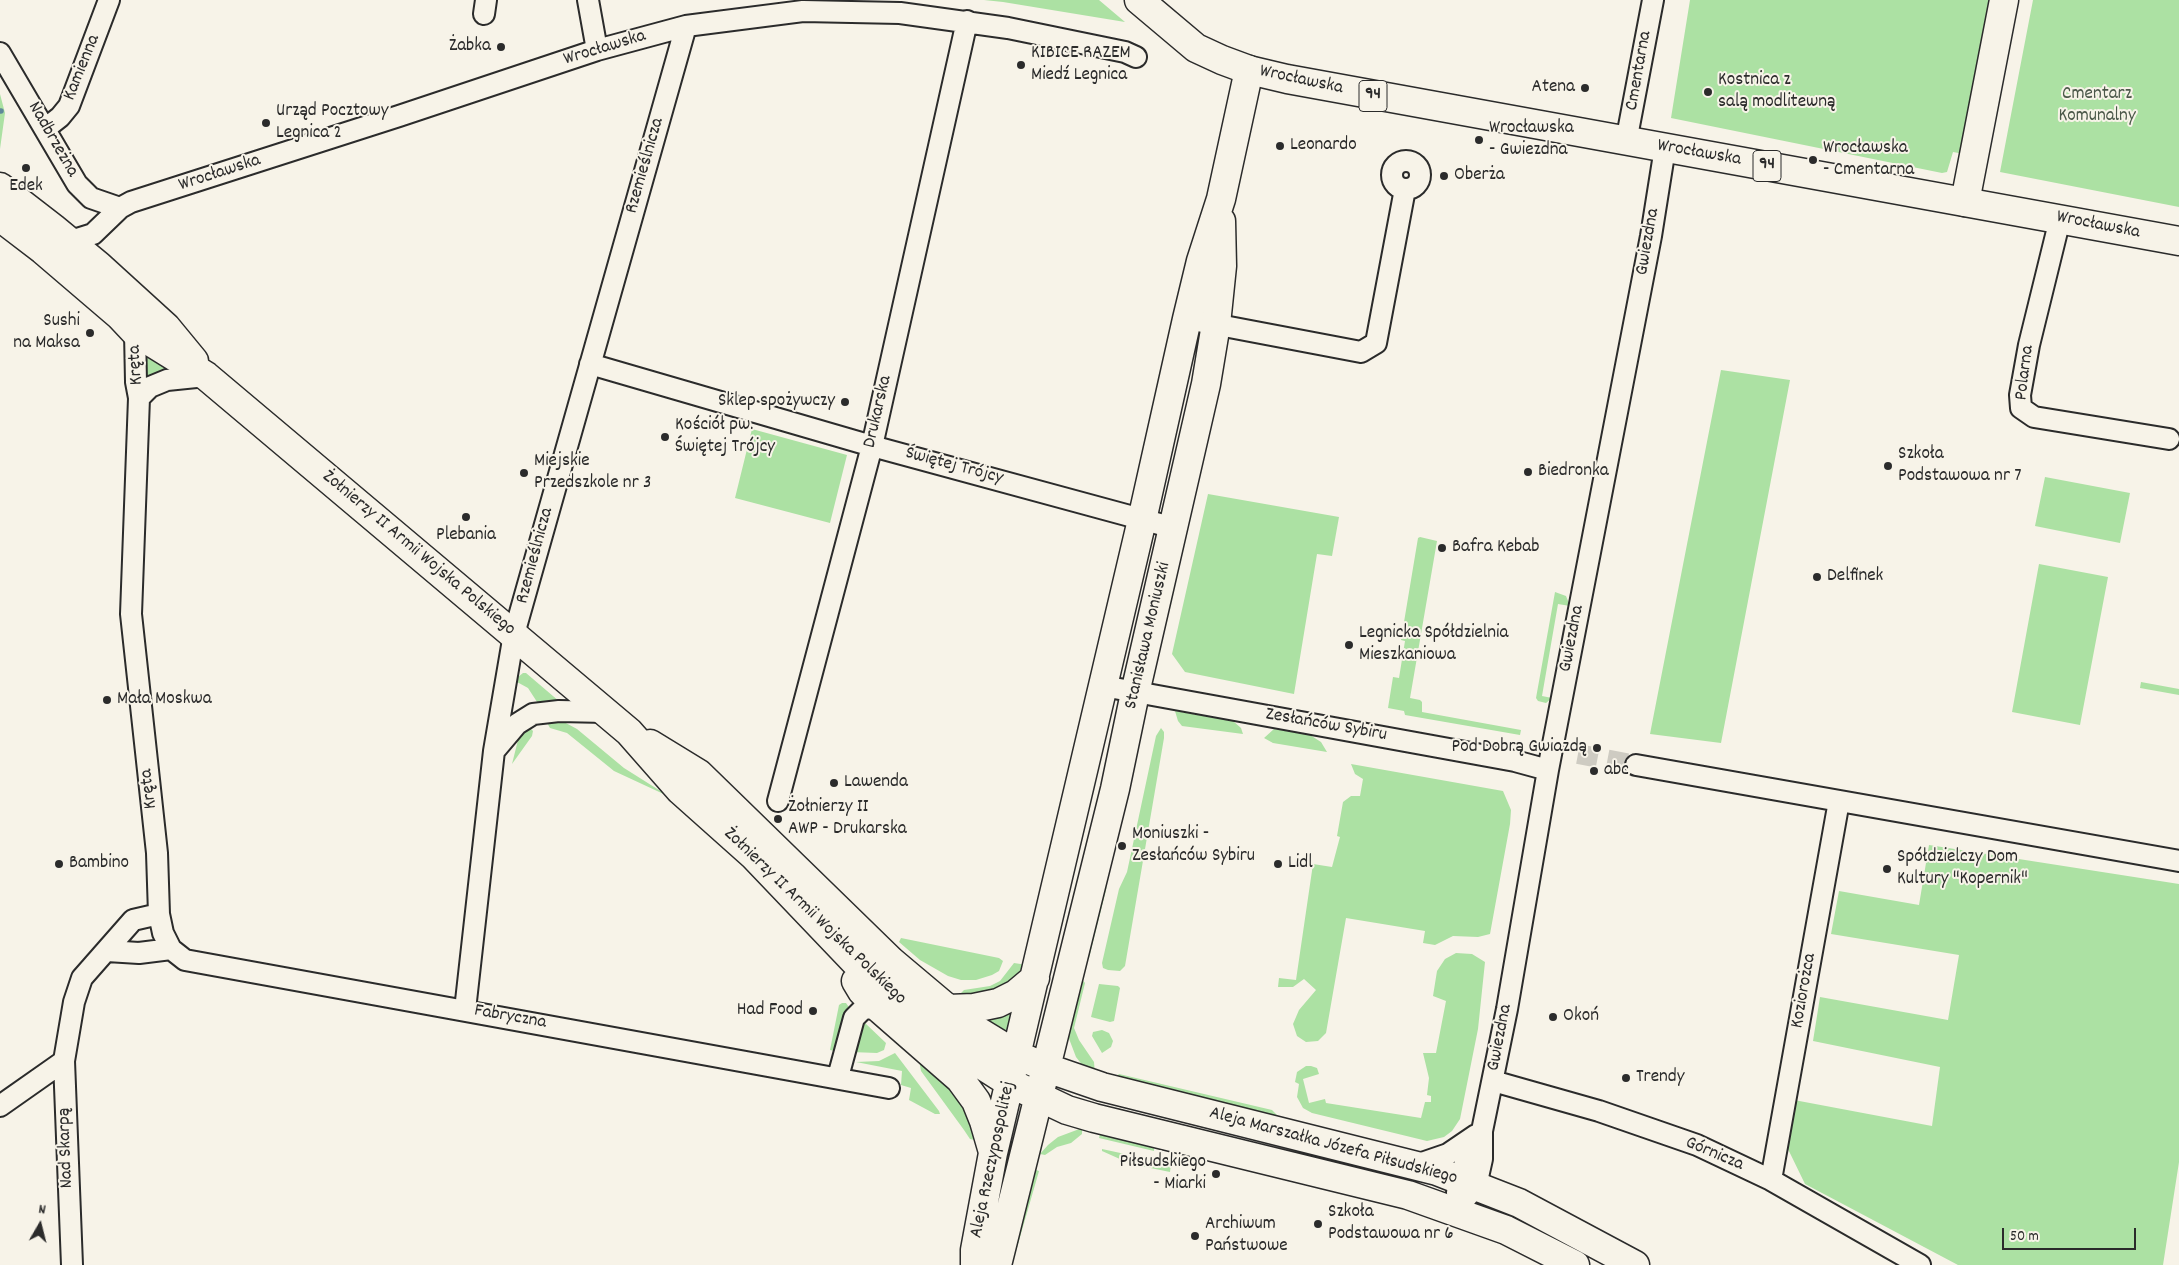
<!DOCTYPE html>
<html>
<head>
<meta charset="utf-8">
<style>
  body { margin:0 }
  #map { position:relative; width:2179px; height:1265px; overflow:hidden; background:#f7f3e8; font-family:Dekko,sans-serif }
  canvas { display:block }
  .north { position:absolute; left:15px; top:1200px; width:50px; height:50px; -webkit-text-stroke:4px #f7f3e8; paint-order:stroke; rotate:8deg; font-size:14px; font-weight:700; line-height:20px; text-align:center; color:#2b2b2b }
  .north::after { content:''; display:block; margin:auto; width:18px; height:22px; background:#2b2b2b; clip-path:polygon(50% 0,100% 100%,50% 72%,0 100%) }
  .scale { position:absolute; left:2002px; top:1228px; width:134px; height:22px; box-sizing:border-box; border:2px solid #2b2b2b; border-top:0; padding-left:6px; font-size:15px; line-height:18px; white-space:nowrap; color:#2b2b2b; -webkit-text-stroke:4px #f7f3e8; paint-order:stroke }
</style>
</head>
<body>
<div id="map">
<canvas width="2179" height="1265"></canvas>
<div class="north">N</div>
<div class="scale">50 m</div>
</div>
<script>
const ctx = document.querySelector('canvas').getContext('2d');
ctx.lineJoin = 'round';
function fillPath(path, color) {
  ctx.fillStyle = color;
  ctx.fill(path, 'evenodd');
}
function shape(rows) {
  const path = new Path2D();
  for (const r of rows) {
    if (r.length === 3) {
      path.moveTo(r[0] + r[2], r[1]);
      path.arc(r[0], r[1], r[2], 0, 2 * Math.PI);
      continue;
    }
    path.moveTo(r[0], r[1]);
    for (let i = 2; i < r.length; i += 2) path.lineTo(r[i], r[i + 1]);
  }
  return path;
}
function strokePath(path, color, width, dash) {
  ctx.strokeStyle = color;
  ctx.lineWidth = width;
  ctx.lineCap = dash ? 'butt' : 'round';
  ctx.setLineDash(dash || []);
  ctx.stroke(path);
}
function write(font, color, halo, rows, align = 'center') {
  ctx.font = font + ' Dekko,sans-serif';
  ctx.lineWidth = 4;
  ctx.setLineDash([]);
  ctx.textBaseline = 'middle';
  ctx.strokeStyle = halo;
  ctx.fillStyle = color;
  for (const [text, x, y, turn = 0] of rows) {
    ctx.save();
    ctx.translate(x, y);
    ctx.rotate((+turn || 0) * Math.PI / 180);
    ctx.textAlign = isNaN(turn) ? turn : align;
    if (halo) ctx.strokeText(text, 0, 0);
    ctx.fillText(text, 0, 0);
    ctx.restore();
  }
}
const green = shape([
  [984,0,1099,0,1125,22,1003,2],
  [1690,0,1994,0,1964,154,1953,152,1947,172,1942,173,1671,118],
  [2033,0,2179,0,2179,207,2000,172],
  [0,94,5,113,0,149],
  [146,352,170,370,158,373,144,382],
  [1721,370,1790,380,1721,743,1650,734],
  [752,429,847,455,830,523,735,498],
  [2045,477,2130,493,2120,543,2035,526],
  [1208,494,1339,517,1332,556,1317,554,1294,694,1185,672,1172,654],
  [1420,537,1437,541,1410,698,1420,700,1422,702,1422,712,1521,730,1520,735,1405,715,1404,711,1388,708,1393,677,1399,678,1405,641,1401,640,1418,538],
  [2039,564,2108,577,2080,725,2012,712],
  [1555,592,1566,596,1570,606,1558,604,1542,696,1552,698,1546,703,1538,701,1536,698],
  [523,673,526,673,560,702,539,705,528,688,517,682,518,677],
  [2141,682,2179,689,2179,695,2140,688],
  [1175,711,1233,721,1241,728,1243,734,1182,726,1178,721],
  [552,720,564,722,577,729,624,768,670,797,614,771,567,733,550,728,546,721],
  [529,727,533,731,532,736,512,764,518,740],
  [1161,728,1164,732,1164,738,1125,966,1120,971,1108,970,1103,968,1102,963,1119,889,1127,872,1156,736],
  [1274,729,1310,735,1321,742,1327,752,1273,743,1264,738],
  [1351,764,1503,791,1511,810,1510,824,1490,934,1478,937,1453,936,1435,945,1423,943,1425,931,1346,918,1326,1033,1318,1041,1306,1042,1297,1036,1293,1024,1299,1010,1316,990,1304,979,1293,987,1278,987,1279,978,1296,980,1313,864,1332,867,1340,837,1337,836,1343,802,1351,796,1360,796,1363,779,1355,774],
  [1929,845,2179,884,2179,1162,2163,1265,1958,1265,1805,1184,1787,1147,1794,1100,1932,1126,1940,1067,1813,1041,1820,997,1948,1020,1959,955,1831,934,1839,891,1919,905],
  [1107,886,1089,958,1084,961,1099,905],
  [901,938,999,958,1003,961,999,971,992,975,976,980,961,980,948,976,920,960,899,942],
  [1456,953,1472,954,1485,962,1478,1029,1460,1119,1452,1131,1444,1137,1427,1141,1312,1113,1303,1108,1297,1097,1299,1084,1295,1082,1297,1072,1306,1066,1311,1066,1317,1068,1319,1074,1303,1079,1309,1103,1325,1099,1326,1103,1421,1118,1425,1102,1431,1102,1431,1096,1427,1095,1429,1078,1423,1053,1436,1053,1446,1001,1433,996,1437,971,1445,959],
  [1014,963,1027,965,1022,975,998,994,959,995,964,990,990,986,1000,981],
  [1081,978,1085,983,1074,1028,1079,1040,1094,1062,1095,1074,1083,1066,1076,1057,1068,1036,1068,1029],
  [1099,984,1118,986,1120,988,1114,1021,1110,1022,1091,1017],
  [1018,1000,1011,1037,976,1015],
  [842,1003,846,1003,851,1010,835,1051,830,1050,839,1005],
  [865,1023,886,1043,884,1050,877,1053,851,1052,861,1026],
  [1102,1030,1109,1033,1113,1041,1111,1047,1102,1053,1092,1036,1093,1032],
  [895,1053,939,1111,940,1114,935,1114,909,1100,911,1088,901,1085,902,1071,856,1062,879,1061],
  [919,1060,955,1085,979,1141,970,1139,964,1130,921,1071],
  [1119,1074,1272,1110,1284,1122,1115,1078],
  [1082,1128,1082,1134,1071,1143,1057,1147,1045,1155,1040,1154,1048,1145,1058,1137],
  [1101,1130,1126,1137,1154,1148,1154,1151,1099,1138],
  [1102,1149,1171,1164,1170,1172,1131,1164,1102,1151],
  [1033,1169,1039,1171,1014,1258,1014,1244]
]);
const stream = shape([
  [0,111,1,111]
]);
const streetTunnel = shape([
  [1578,754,1636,765]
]);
const street = shape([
  [588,0,597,50],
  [484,14,486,0],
  [0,53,77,184,91,198,120,208],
  [46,128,60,117,69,106,109,0],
  [1626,142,1653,0],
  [1406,175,14],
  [2060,219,2029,345,2020,395,2021,408,2034,417,2169,439],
  [66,239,77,239,93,234,120,208,131,202,399,116,597,50,686,26,803,11,900,13,1008,28,1125,52,1136,57],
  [1187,319,1361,352,1376,343,1405,189],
  [590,364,872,446,1174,528],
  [139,398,150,387,167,380,206,376],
  [1103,686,1515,761,1548,770],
  [495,750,517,724,533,714,559,711,606,712],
  [1636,765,2179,861],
  [778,801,872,446,967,21],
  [159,914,163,933,171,949,185,960,889,1088],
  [107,951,139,953,171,949],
  [465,1010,494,751,514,634,686,26],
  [64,1061,72,1265],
  [838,1077,854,1018,862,1010,868,1008,881,1010],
  [1493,1081,1599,1111,1697,1145,1771,1180,1920,1265],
  [0,1106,64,1061,74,1002,82,978,133,920,159,914,157,853,131,614,139,398,136,382,135,332],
  [1416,1165,1448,1154,1476,1135],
  [1771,1180,1839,801],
  [1457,1193,1459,1179,1468,1155,1482,1131],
  [1455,1211,1476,1186,1482,1159,1482,1131,1507,1009,1548,770,1651,236,1665,148]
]);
const secondary = shape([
  [0,187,53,228,99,266,166,327,194,361],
  [1965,202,2004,0],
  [0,217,43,250,119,315,135,332,206,376,629,732,680,790,754,856,860,967,963,1053,1010,1083,1067,1110,1094,1118,1408,1195,1506,1230,1575,1265],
  [650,744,699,774,891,961,948,1009,976,1030,1017,1055,1047,1068,1102,1087,1437,1171,1519,1203,1635,1265],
  [856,981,862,991,881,1010,960,1079,976,1101,984,1121,993,1152],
  [948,1009,974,1008,998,1003,1016,994,1035,978],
  [975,1265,975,1250,993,1153,1142,520,1187,319,1201,261,1221,199,1249,70],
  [997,1265,1115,789,1135,693,1206,384,1216,324,1222,266,1221,221]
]);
const primary = shape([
  [1139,0,1196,48,1222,60,1249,70,1287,79,2179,241]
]);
const markers = [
  [501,47,5,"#2b2b2b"],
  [1021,65,5,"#2b2b2b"],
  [1585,88,5,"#2b2b2b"],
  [1708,92,5,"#2b2b2b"],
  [266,123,5,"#2b2b2b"],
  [1479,140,5,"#2b2b2b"],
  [1280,146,5,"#2b2b2b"],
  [1813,160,5,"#2b2b2b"],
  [26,168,5,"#2b2b2b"],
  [1444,176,5,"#2b2b2b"],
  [90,333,5,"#2b2b2b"],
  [845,402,5,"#2b2b2b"],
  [665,437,5,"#2b2b2b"],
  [1888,466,5,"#2b2b2b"],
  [1528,472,5,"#2b2b2b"],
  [524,473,5,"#2b2b2b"],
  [466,517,5,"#2b2b2b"],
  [1442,548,5,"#2b2b2b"],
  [1817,577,5,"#2b2b2b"],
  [1349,645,5,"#2b2b2b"],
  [107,700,5,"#2b2b2b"],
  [1597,748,5,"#2b2b2b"],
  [1594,771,5,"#2b2b2b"],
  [834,783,5,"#2b2b2b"],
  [778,819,5,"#2b2b2b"],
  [1122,846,5,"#2b2b2b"],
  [59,864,5,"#2b2b2b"],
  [1278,864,5,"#2b2b2b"],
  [1887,869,5,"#2b2b2b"],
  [813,1011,5,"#2b2b2b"],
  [1553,1017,5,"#2b2b2b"],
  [1626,1078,5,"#2b2b2b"],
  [1216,1174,5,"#2b2b2b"],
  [1318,1224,5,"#2b2b2b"],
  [1195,1236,5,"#2b2b2b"]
];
const shields = [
  [1373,96,28],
  [1767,166,28]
];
const shieldNames = [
  ["94",1373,96],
  ["94",1767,166]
];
const poiNames = [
  ["Żabka",491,47,"right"],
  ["KIBICE RAZEM",1031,54],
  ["Miedź Legnica",1031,76],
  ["Kostnica z",1718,81],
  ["salą modlitewną",1718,103],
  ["Atena",1575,88,"right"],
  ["Urząd Pocztowy",276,112],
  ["Legnica 2",276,134],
  ["Wrocławska",1489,129],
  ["- Gwiezdna",1489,151],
  ["Leonardo",1290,146],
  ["Wrocławska",1823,149],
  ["- Cmentarna",1823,171],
  ["Oberża",1454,176],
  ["Edek",26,187,"center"],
  ["Sushi",80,322,"right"],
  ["na Maksa",80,344,"right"],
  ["Sklep spożywczy",835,402,"right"],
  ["Kościół pw.",675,426],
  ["Świętej Trójcy",675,448],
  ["Szkoła",1898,455],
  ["Podstawowa nr 7",1898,477],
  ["Miejskie",534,462],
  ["Przedszkole nr 3",534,484],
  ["Biedronka",1538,472],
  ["Plebania",466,536,"center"],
  ["Bafra Kebab",1452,548],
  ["Delfinek",1827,577],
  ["Legnicka Spółdzielnia",1359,634],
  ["Mieszkaniowa",1359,656],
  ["Mała Moskwa",117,700],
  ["Pod Dobrą Gwiazdą",1587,748,"right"],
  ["abc",1604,771],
  ["Lawenda",844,783],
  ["Żołnierzy II",788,808],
  ["AWP - Drukarska",788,830],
  ["Moniuszki -",1132,835],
  ["Zesłańców Sybiru",1132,857],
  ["Spółdzielczy Dom",1897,858],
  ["Kultury \"Kopernik\"",1897,880],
  ["Bambino",69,864],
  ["Lidl",1288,864],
  ["Had Food",803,1011,"right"],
  ["Okoń",1563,1017],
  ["Trendy",1636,1078],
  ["Piłsudskiego",1206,1163,"right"],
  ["- Miarki",1206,1185,"right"],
  ["Szkoła",1328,1213],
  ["Podstawowa nr 6",1328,1235],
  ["Archiwum",1205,1225],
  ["Państwowe",1205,1247]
];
const streetNames = [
  ["Wrocławska",605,49,-17],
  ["Kamienna",83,68,-68],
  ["Cmentarna",1640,71,-80],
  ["Wrocławska",1301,81,12],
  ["Nadbrzeżna",52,140,60],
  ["Wrocławska",1699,154,10],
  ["Rzemieślnicza",646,166,-74],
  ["Wrocławska",220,174,-18],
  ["Wrocławska",2098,226,11],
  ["Gwiezdna",1649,242,-80],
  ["Kręta",137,365,-93],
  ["Polarna",2026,373,-83],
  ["Drukarska",879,412,-77],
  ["Świętej Trójcy",954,467,15],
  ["Żołnierzy II Armii Wojska Polskiego",418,554,40],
  ["Rzemieślnicza",536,556,-75],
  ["Stanisława Moniuszki",1149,636,-77],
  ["Gwiezdna",1573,639,-79],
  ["Zesłańców Sybiru",1326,726,10],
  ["Kręta",150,789,-97],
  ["Żołnierzy II Armii Wojska Polskiego",814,917,44],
  ["Koziorożca",1805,991,-80],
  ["Fabryczna",510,1018,10],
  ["Gwiezdna",1501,1038,-79],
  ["Aleja Marszałka Józefa Piłsudskiego",1333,1147,15],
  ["Nad Skarpą",67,1148,-92],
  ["Górnicza",1714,1155,23],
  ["Aleja Rzeczypospolitej",994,1160,-78]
];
const parkNames = [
  ["Cmentarz",2097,95],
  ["Komunalny",2097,117]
];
fillPath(green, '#ace1a3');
strokePath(stream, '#5f8999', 5.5);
strokePath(streetTunnel, '#cecbc2', 20, [20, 10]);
strokePath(street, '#2b2b2b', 24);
strokePath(secondary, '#2b2b2b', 31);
strokePath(primary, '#2b2b2b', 31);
strokePath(street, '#f7f3e8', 20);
strokePath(secondary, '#f7f3e8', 28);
strokePath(primary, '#f7f3e8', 28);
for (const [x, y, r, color] of markers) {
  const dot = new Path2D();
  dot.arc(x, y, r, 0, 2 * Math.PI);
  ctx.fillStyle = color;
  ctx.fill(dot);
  strokePath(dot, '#f7f3e8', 2);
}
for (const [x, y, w] of shields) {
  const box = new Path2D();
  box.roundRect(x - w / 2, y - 15.5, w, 31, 4);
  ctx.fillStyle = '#f7f3e8';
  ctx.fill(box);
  strokePath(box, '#2b2b2b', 1);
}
write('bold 18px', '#2b2b2b', null, shieldNames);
write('19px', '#2b2b2b', '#f7f3e8', poiNames, 'left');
write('19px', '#2b2b2b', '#f7f3e8', streetNames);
write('19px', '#4b5849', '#f7f3e8', parkNames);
</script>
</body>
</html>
